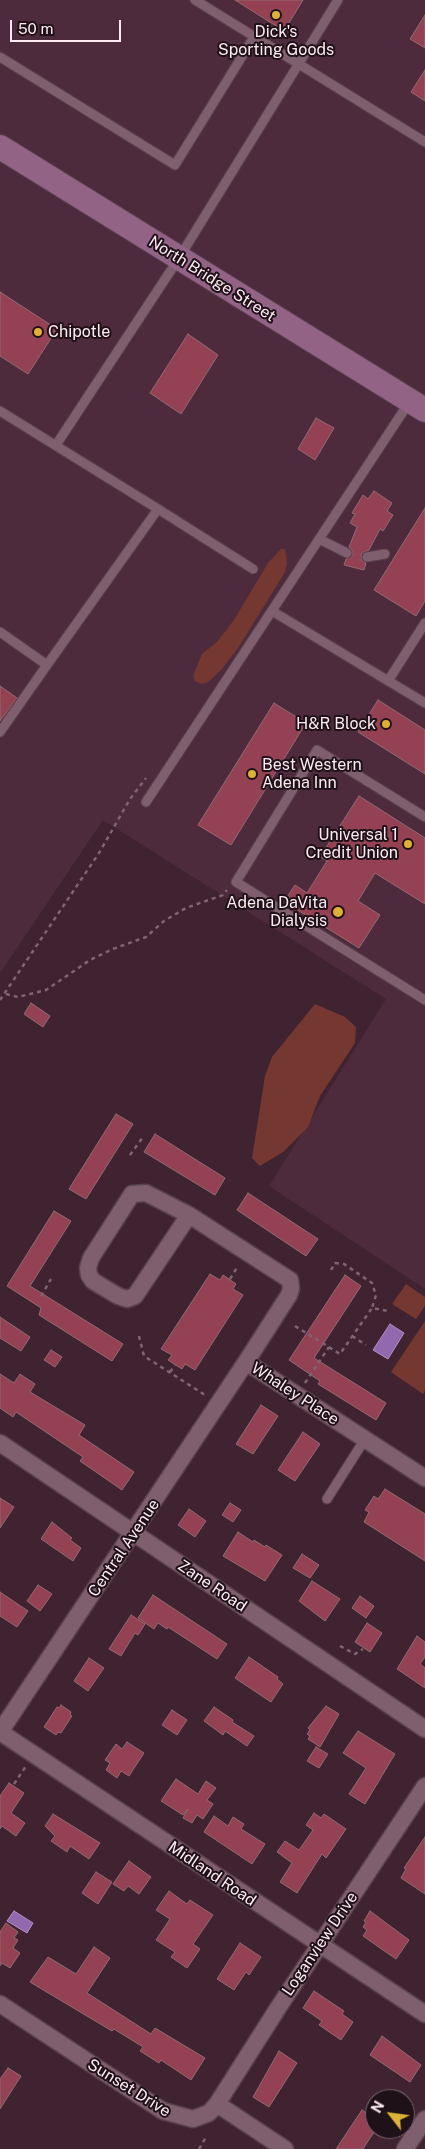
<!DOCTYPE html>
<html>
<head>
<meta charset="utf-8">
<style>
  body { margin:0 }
  #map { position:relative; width:425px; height:2149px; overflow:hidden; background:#402331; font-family:"Public Sans",sans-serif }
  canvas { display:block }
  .north { position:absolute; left:365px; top:2089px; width:50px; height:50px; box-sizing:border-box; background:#1e1117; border:1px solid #78686f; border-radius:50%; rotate:300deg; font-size:14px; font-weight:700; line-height:20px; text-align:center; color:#feeaf3 }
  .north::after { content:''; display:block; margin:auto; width:18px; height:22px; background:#ddb133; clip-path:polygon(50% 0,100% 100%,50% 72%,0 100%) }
  .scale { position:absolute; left:10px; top:20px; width:111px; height:22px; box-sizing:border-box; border:2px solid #feeaf3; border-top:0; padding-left:6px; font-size:15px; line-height:18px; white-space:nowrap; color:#feeaf3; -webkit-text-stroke:4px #1e1117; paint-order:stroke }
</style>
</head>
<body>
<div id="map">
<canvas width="425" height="2149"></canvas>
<div class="north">N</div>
<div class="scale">50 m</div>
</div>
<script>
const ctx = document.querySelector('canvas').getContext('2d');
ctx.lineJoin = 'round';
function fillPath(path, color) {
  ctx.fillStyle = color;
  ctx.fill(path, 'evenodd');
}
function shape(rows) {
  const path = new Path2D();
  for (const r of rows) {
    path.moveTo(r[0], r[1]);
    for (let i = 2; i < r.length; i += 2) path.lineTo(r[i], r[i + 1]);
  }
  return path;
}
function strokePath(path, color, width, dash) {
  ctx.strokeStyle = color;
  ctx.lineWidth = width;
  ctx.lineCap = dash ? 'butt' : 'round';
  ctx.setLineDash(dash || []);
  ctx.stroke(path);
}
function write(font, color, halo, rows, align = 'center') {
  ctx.font = font + ' "Public Sans",sans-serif';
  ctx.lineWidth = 4;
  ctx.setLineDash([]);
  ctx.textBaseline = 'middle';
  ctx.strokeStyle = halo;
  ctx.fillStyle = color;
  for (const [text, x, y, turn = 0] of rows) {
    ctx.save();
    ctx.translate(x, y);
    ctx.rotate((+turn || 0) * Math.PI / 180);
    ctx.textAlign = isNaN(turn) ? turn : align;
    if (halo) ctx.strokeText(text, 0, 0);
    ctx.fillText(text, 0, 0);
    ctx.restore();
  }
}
const built = shape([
  [0,0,425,0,425,1289,269,1186,386,999,103,820,0,973]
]);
const green = shape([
  [281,549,285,549,287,563,285,572,238,648,221,670,208,682,202,684,195,681,193,676,202,654,217,642,234,620,268,563],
  [315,1004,345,1017,356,1027,355,1043,320,1096,308,1127,283,1152,260,1166,252,1158,265,1076,272,1057],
  [406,1284,425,1297,425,1306,416,1319,392,1304],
  [425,1321,425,1390,423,1394,391,1372]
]);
const water = shape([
  [390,1324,404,1333,388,1359,373,1350,390,1324],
  [14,1911,33,1923,27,1933,7,1921,14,1911]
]);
const building = shape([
  [235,0,303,0,284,31,235,0],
  [425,15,425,48,410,39,425,15],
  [425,70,425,101,411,92,425,70],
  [0,292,57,329,28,374,0,356,0,292],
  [188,334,218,355,181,414,150,393,188,334],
  [316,418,334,428,315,460,298,449,316,418],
  [374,491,392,503,387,511,393,515,383,531,380,529,369,550,361,554,362,561,366,563,364,570,344,565,346,559,353,555,352,550,349,547,357,527,350,523,355,514,352,513,363,495,368,499,374,491],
  [425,508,425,601,416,616,374,590,425,508],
  [0,686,17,698,0,721,0,686],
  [378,700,425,730,425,774,358,732,378,700],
  [274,703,306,723,231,845,198,825,274,703],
  [359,796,425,838,425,904,375,873,358,901,380,915,359,948,296,909,300,904,287,897,295,885,307,893,327,861,320,857,359,796],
  [31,1003,50,1016,43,1027,24,1014,31,1003],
  [116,1114,133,1124,86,1199,69,1189,116,1114],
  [155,1134,225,1178,215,1195,144,1152,155,1134],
  [248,1193,318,1239,306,1256,237,1210,248,1193],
  [54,1211,71,1221,30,1286,123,1344,112,1361,39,1315,41,1308,7,1286,54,1211],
  [210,1274,220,1280,223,1275,236,1284,233,1289,243,1295,195,1370,185,1364,182,1369,168,1360,172,1355,161,1349,210,1274],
  [345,1275,361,1286,314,1358,386,1403,376,1420,318,1384,320,1381,289,1360,345,1275],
  [0,1317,30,1337,21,1351,0,1338,0,1317],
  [51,1350,62,1357,55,1367,44,1360,51,1350],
  [0,1374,14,1383,20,1374,35,1384,30,1392,85,1425,79,1435,134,1472,122,1490,80,1461,83,1457,16,1412,13,1417,0,1408,0,1374],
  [261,1405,278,1416,253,1454,236,1444,261,1405],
  [303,1432,320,1444,295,1481,278,1470,303,1432],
  [385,1489,425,1514,425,1561,364,1522,369,1512,365,1510,374,1496,378,1499,385,1489],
  [0,1498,14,1507,0,1528,0,1498],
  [230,1503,241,1510,233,1522,222,1515,230,1503],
  [189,1509,206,1521,195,1537,178,1525,189,1509],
  [52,1522,72,1538,70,1540,81,1548,73,1561,41,1539,52,1522],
  [238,1532,253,1542,254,1540,265,1547,266,1545,282,1555,265,1581,223,1556,238,1532],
  [302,1554,319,1565,310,1578,293,1568,302,1554],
  [312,1581,340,1599,325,1621,299,1601,312,1581],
  [38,1585,52,1594,40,1611,27,1601,38,1585],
  [0,1592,28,1611,17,1627,0,1616,0,1592],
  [153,1595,227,1644,217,1659,168,1627,167,1629,158,1623,154,1629,138,1618,153,1595],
  [360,1596,374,1606,366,1618,352,1608,360,1596],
  [131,1615,145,1624,138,1635,135,1633,121,1656,109,1649,131,1615],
  [367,1623,382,1633,370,1652,355,1642,367,1623],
  [417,1636,425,1642,425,1657,420,1664,425,1668,425,1688,397,1669,417,1636],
  [249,1657,278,1677,277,1679,283,1684,271,1702,235,1678,249,1657],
  [89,1658,104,1668,88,1691,74,1681,89,1658],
  [61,1705,71,1712,70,1715,72,1716,61,1733,58,1732,56,1735,44,1727,57,1707,59,1708,61,1705],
  [326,1706,339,1714,320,1747,308,1739,310,1736,307,1734,310,1730,308,1728,326,1706],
  [214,1707,233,1720,232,1722,254,1736,247,1746,225,1731,223,1735,204,1721,214,1707],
  [172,1710,187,1720,177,1735,162,1725,172,1710],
  [358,1731,395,1754,365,1804,349,1794,366,1768,343,1753,358,1731],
  [127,1742,144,1753,129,1776,121,1771,117,1778,106,1770,110,1763,105,1760,116,1744,122,1749,127,1742],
  [316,1747,328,1754,319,1768,307,1761,316,1747],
  [176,1779,198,1794,206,1781,216,1788,207,1800,213,1804,203,1819,197,1815,192,1823,183,1818,188,1809,183,1815,161,1801,176,1779],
  [9,1783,24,1793,11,1813,25,1823,16,1836,2,1826,0,1829,0,1796,9,1783],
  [314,1813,321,1818,324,1814,346,1829,326,1858,322,1854,297,1893,280,1882,292,1863,277,1852,285,1841,299,1850,313,1830,306,1825,314,1813],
  [53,1814,100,1843,89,1859,70,1846,67,1852,51,1841,55,1836,45,1826,53,1814],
  [214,1816,228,1826,233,1817,244,1824,241,1829,265,1844,252,1864,204,1832,214,1816],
  [425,1837,425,1894,401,1878,406,1869,404,1868,425,1837],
  [129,1861,151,1877,139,1894,128,1886,124,1891,113,1884,129,1861],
  [96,1872,112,1882,98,1904,82,1893,96,1872],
  [169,1891,187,1904,190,1900,213,1915,193,1944,200,1949,187,1968,171,1957,175,1952,156,1940,170,1919,156,1910,169,1891],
  [370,1911,409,1940,396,1959,363,1936,367,1930,363,1927,366,1922,364,1921,370,1911],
  [6,1923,18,1932,14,1938,18,1940,13,1948,20,1953,10,1968,2,1963,0,1966,0,1932,6,1923],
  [240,1943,261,1957,249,1975,246,1972,234,1990,217,1979,240,1943],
  [94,1947,110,1958,87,1993,151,2034,155,2028,205,2058,191,2080,161,2060,159,2063,140,2051,143,2047,114,2029,112,2031,30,1982,48,1957,76,1974,94,1947],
  [314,1991,344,2011,342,2014,353,2022,341,2040,319,2025,322,2021,303,2008,314,1991],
  [382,2036,421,2065,410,2082,370,2055,382,2036],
  [279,2051,297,2063,269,2107,253,2097,279,2051],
  [8,2068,21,2076,0,2109,0,2079,8,2068],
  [362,2110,375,2119,375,2131,370,2138,363,2149,336,2149,362,2110]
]);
const path = shape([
  [6,994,18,997,46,990,90,960,113,949,146,937,164,921,186,908,223,895,227,890],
  [0,1000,99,853,130,799,146,778],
  [130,1155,143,1137],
  [331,1270,335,1263,344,1264,372,1283,376,1295,372,1308],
  [230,1279,238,1266],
  [41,1296,51,1279],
  [295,1326,340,1354,372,1308,388,1311],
  [139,1336,144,1356,205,1395],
  [352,1336,366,1345],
  [170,1372,175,1365],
  [305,1383,329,1347],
  [340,1646,355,1654,363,1649],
  [14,1784,26,1766],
  [199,2149,206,2137]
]);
const lane = shape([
  [195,0,425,142],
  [0,57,175,165,254,37],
  [0,411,158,509,47,665,0,632],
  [56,445,179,258,338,0],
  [158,509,253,569],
  [319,539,347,553],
  [367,557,385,554],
  [272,611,425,703],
  [388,681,425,623],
  [0,732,47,665],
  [146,802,410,401],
  [425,817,317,750,236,882,425,1000],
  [327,1499,365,1439]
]);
const street = shape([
  [189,1215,135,1296,127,1299,118,1296,93,1281,89,1275,88,1268,91,1258,132,1194,146,1193,189,1215,290,1280,291,1289,289,1295,246,1362,425,1478],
  [0,1443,425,1729],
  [0,1732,425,2014],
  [0,1732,246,1362],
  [0,2004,163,2111,193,2119,209,2113,217,2104,285,2149],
  [217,2104,278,2008,425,1786],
  [405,2149,425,2119]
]);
const secondary = shape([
  [0,147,425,410]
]);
const markers = [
  [276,15,5,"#ddb133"],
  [38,332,5,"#ddb133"],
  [386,724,5,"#ddb133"],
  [252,774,5,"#ddb133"],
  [408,844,5,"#ddb133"],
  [338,912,6,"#ddb133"]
];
const poiNames = [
  ["Dick's",276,32,"center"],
  ["Sporting Goods",276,50,"center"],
  ["Chipotle",48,332,"left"],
  ["H&R Block",376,724],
  ["Best Western",262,765,"left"],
  ["Adena Inn",262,783,"left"],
  ["Universal 1",398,835],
  ["Credit Union",398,853],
  ["Adena DaVita",327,903],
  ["Dialysis",327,921]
];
const streetNames = [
  ["North Bridge Street",212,279,32],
  ["Whaley Place",295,1394,33],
  ["Central Avenue",124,1548,-56],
  ["Zane Road",212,1586,34],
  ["Midland Road",212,1874,34],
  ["Loganview Drive",320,1944,-56],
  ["Sunset Drive",129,2088,32]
];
fillPath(built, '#4e2b3c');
fillPath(green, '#743831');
fillPath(water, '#9269ae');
strokePath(water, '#b290c3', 1);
fillPath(building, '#944253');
strokePath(building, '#906b70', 1);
strokePath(lane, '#59414d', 11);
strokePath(street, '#59414d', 19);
strokePath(secondary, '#59414d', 26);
strokePath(path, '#7f6571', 2.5, [4, 4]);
strokePath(lane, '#7f5e6e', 9);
strokePath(street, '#7f5e6e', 16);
strokePath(secondary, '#926384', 24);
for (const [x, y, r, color] of markers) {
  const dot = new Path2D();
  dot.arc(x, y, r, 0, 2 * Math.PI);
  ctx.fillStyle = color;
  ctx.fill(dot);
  strokePath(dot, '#1e1117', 2);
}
write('16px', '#feeaf3', '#1e1117', poiNames, 'right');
write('16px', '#feeaf3', '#1e1117', streetNames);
</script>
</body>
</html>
